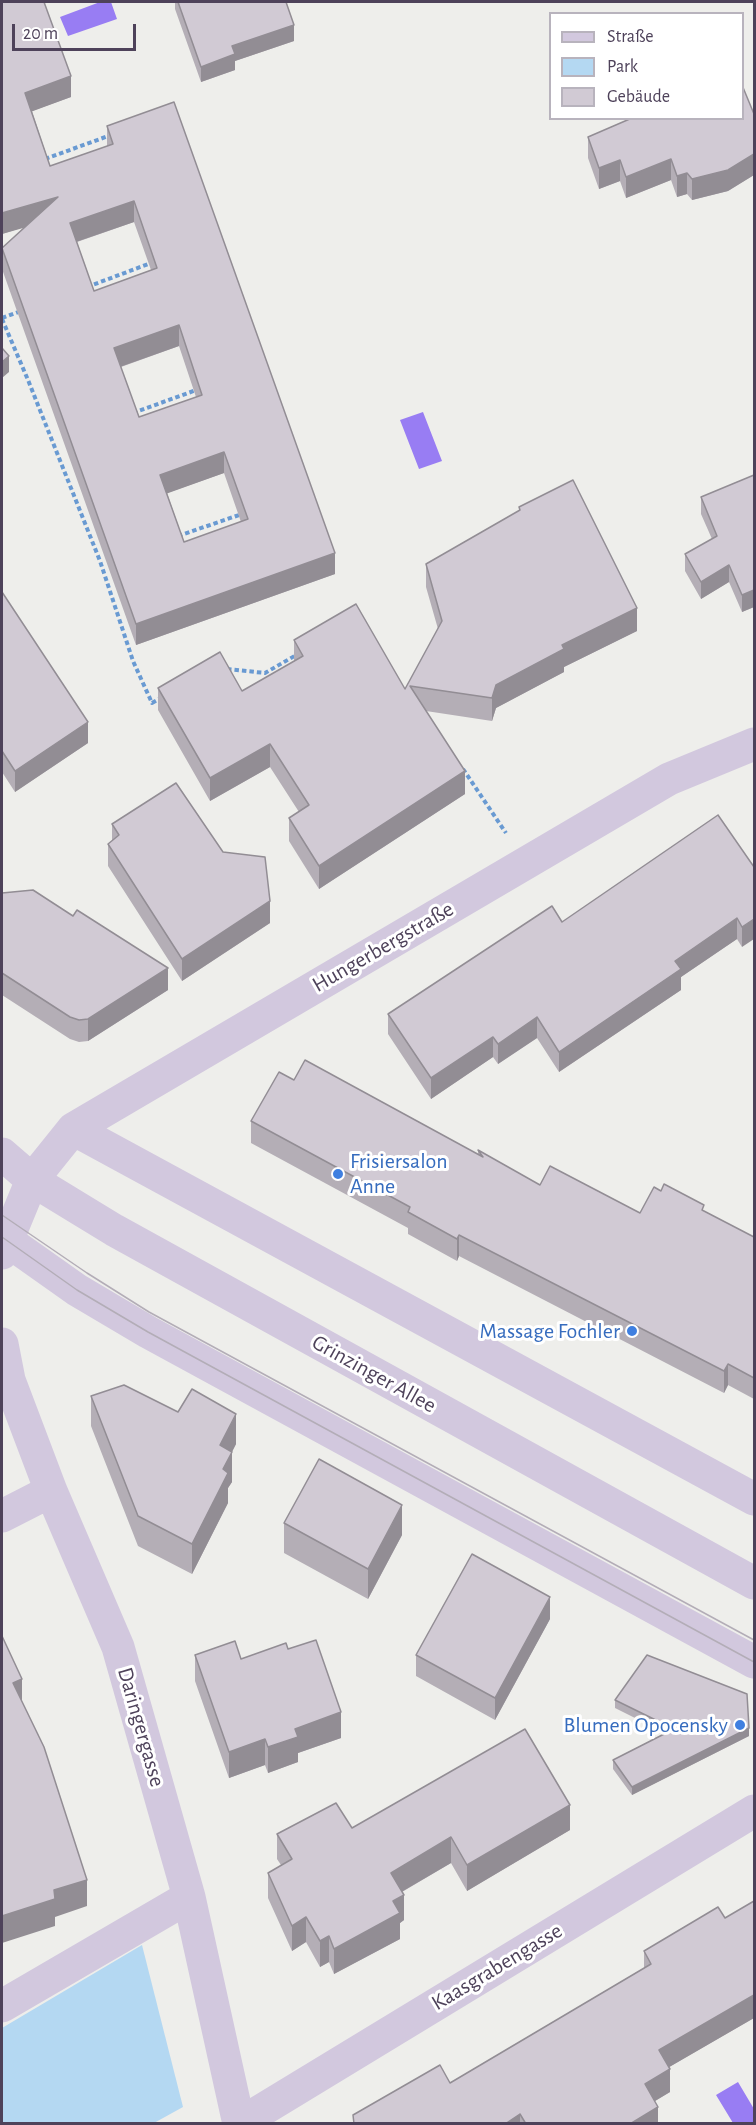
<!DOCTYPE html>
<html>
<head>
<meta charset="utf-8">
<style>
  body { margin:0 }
  #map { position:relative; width:756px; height:2125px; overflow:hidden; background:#eeeeeb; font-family:"Alegreya Sans",sans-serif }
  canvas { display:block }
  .frame { position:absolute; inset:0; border:3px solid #4e425a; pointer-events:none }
  .legend { position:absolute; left:549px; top:12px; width:195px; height:108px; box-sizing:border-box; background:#fff; border:2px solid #b8b3bd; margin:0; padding:8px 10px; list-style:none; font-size:18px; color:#4e425a }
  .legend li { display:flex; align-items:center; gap:12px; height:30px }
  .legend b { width:30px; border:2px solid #b8b3bd }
  .scale { position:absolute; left:12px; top:24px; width:124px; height:27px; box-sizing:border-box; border:3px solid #4e425a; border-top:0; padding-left:8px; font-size:18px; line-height:21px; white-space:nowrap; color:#4e425a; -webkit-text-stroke:4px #fff; paint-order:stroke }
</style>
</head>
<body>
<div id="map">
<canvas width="756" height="2125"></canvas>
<div class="frame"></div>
<ul class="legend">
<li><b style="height:8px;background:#d2c8de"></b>Straße</li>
<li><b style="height:16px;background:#b4d8f2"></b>Park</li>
<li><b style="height:16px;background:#d1cad4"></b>Gebäude</li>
</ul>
<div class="scale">20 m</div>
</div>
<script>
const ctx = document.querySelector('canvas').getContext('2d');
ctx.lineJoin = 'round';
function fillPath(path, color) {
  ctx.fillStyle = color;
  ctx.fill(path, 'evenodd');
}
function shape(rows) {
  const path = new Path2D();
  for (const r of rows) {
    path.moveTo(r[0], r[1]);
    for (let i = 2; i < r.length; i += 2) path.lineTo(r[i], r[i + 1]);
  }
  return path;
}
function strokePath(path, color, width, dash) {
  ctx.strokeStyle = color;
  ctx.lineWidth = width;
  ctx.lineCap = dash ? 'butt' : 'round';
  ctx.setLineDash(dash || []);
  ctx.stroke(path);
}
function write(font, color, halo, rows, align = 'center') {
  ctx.font = font + ' "Alegreya Sans",sans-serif';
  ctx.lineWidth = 6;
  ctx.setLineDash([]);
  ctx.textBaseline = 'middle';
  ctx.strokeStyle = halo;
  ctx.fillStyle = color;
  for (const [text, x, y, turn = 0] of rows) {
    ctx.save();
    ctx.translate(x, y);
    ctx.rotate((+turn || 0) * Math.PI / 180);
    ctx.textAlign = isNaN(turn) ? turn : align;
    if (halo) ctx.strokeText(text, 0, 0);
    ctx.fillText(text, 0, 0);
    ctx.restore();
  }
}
const green = shape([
  [142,1945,183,2107,154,2123,2,2123,2,2028]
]);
const water = shape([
  [100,2,111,2,117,19,68,36,60,17],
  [423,412,442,461,419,469,400,420],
  [738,2082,754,2109,754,2123,733,2123,716,2095]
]);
const path = shape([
  [45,159,111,135],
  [87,287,151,263],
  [2,318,21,311],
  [2,319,28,380,100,561,133,661,152,703,161,698],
  [133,413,199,389],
  [178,536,242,514],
  [227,669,265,673,298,654],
  [463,769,506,833]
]);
const minor = shape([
  [73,1129,754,1499],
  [2,1154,32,1180,114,1230,754,1583],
  [2,1237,77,1290,148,1332,754,1662],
  [2,1253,32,1180,73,1129,669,779,754,744],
  [2,1344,9,1380,51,1491,118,1647,189,1897,239,2124],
  [2,1516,51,1491],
  [2,2006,189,1897],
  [239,2124,754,1811]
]);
const tram = shape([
  [2,1215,87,1273,149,1312,754,1640],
  [2,1237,77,1290,148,1332,754,1662]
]);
const wall = shape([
  [2,2,71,97,32,111,50,166,107,146,107,126,335,574,136,645,2,269,2,248,24,227,2,234],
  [134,222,151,270,94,291,77,242],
  [179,346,196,397,139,417,121,367],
  [224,473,241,522,184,542,167,493],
  [175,2,286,2,294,41,235,61,235,70,201,82,175,9],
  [754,115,754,175,728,191,692,200,687,194,677,197,671,180,626,198,620,181,599,189,588,158,588,137],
  [754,475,754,607,742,612,729,582,701,599,685,571,685,554,712,539,701,514,701,497],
  [519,507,637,631,564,667,564,672,496,708,492,721,426,711,465,794,319,889,289,841,289,818,299,812,270,767,210,801,158,710,158,688,242,691,294,661,294,640,405,689,438,629,426,587,426,564,519,511],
  [2,592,88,743,15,792,2,772],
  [112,824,270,923,182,981,108,866,108,844,112,841],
  [754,867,742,947,737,939,681,977,681,990,559,1072,537,1038,498,1064,493,1057,431,1099,388,1034,388,1014,562,922],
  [2,893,168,990,88,1041,79,1042,70,1039,2,995],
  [294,1080,478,1155,478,1150,540,1185,640,1213,704,1211,754,1237,754,1399,728,1385,724,1393,459,1256,457,1261,408,1234,408,1228,251,1143,251,1121],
  [91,1396,236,1444,232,1452,232,1482,228,1488,228,1503,192,1574,138,1546,91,1426],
  [284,1523,402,1535,368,1599,284,1553],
  [550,1619,495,1720,416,1676,416,1655],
  [288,1649,341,1738,298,1753,298,1762,268,1773,265,1765,229,1778,195,1681,195,1655,241,1659],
  [615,1700,749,1736,632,1795,613,1769,613,1760,665,1733,615,1708],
  [570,1830,467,1891,451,1863,402,1892,404,1920,400,1923,400,1939,334,1974,329,1962,320,1967,306,1942,292,1951,268,1898,268,1873,281,1865,277,1859,277,1834],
  [754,1901,754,2018,669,2067,670,2092,655,2101,658,2124,353,2124,353,2115,450,2083,644,1968,644,1951,725,1918]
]);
const shadedWall = shape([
  [294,25,294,41,235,61,235,70,201,82,201,67,232,46],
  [71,76,71,97,25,114,25,93],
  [754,154,754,175,728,191,692,200,692,179],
  [671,159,671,180,626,198,626,177],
  [620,160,620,181,599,189,599,168],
  [687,173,687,194,677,197,677,176],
  [58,197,58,218,2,234,2,213],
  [134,201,134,222,70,244,70,223],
  [179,325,179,346,114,369,114,348],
  [9,356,9,372,2,378,2,362],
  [224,452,224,473,160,496,160,475],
  [335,553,335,574,136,645,136,624],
  [729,565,729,582,701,599,701,582],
  [754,590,754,607,742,612,742,595],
  [637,608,637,631,564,667,564,672,496,708,492,721,492,698,496,685,562,645],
  [88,722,88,743,15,792,15,771],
  [270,744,270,767,210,801,210,778],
  [465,771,465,794,319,889,319,866],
  [270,901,270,923,182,981,182,959],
  [737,918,737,939,681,977,681,990,559,1072,559,1052,675,961],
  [754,919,754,939,742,947,742,927],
  [168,968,168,990,88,1041,88,1019],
  [537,1017,537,1038,498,1064,498,1044],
  [493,1037,493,1057,431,1099,431,1078],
  [459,1235,459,1256,457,1261,457,1239],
  [728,1364,728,1385,724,1393,724,1371],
  [236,1414,236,1444,220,1475,220,1445],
  [232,1452,232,1482,228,1488,228,1503,192,1574,192,1544,223,1469],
  [402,1505,402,1535,368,1599,368,1569],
  [550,1597,550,1619,495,1720,495,1698],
  [22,1679,22,1706,13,1683],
  [341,1712,341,1738,298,1753,298,1762,268,1773,268,1747,295,1729],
  [749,1728,749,1736,632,1795,632,1787],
  [265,1739,265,1765,229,1778,229,1752],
  [570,1805,570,1830,467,1891,467,1865],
  [451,1837,451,1863,391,1898,391,1873],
  [87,1880,87,1906,55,1917,55,1926,2,1943,2,1916,54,1890],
  [404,1895,404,1920,400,1923,400,1939,334,1974,334,1949,393,1901],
  [306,1917,306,1942,292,1951,292,1926],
  [329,1936,329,1962,320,1967,320,1941],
  [754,1995,754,2018,659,2073,659,2050],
  [670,2069,670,2092,645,2107,645,2084],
  [658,2107,658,2124,630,2124],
  [520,2114,520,2124,505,2124]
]);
const building = shape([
  [2,2,44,2,71,76,25,93,50,166,113,144,107,126,174,102,335,553,136,624,2,248,58,197,2,213,2,2],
  [134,201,157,268,94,291,70,223,134,201],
  [179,325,202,395,139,417,114,348,179,325],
  [224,452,248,519,184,542,160,475,224,452],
  [178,2,286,2,294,25,232,46,235,54,201,67,178,2],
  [742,85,754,114,754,154,728,170,692,179,687,173,677,176,671,159,626,177,620,160,599,168,588,137,632,118,742,118,742,85],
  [2,348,9,356,2,362,2,348],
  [754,475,754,590,742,595,729,565,701,582,685,554,717,536,701,497,754,475],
  [573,480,637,608,562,645,564,649,496,685,492,698,410,686,465,771,319,866,289,818,309,805,270,744,210,778,158,688,220,652,242,691,303,656,294,640,356,604,405,689,442,621,426,564,520,510,519,507,573,480],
  [2,592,88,722,15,771,2,751,2,592],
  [176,783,223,852,265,857,270,901,182,959,108,844,119,835,112,824,176,783],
  [718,815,754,867,754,919,742,927,737,918,675,961,681,969,559,1052,537,1017,498,1044,493,1037,431,1078,388,1014,552,906,562,922,718,815],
  [33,890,73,916,77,910,168,968,88,1019,79,1020,70,1017,2,973,2,893,33,890],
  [305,1060,483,1157,478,1150,540,1185,550,1166,640,1213,654,1187,661,1191,664,1184,704,1205,702,1210,754,1237,754,1378,728,1364,724,1371,459,1235,457,1239,408,1212,410,1207,251,1121,279,1072,294,1080,305,1060],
  [124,1385,178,1412,192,1389,236,1414,220,1445,232,1452,223,1469,228,1473,192,1544,138,1516,91,1396,124,1385],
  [319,1459,402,1505,368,1569,284,1523,319,1459],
  [472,1554,550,1597,495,1698,416,1655,472,1554],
  [2,1636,22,1679,13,1683,44,1747,87,1880,54,1890,55,1899,2,1916,2,1636],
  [316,1640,341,1712,295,1729,298,1737,268,1747,265,1739,229,1752,195,1655,235,1641,241,1659,286,1643,288,1649,316,1640],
  [647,1655,747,1694,749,1728,632,1787,613,1760,674,1729,615,1700,647,1655],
  [525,1729,570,1805,467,1865,451,1837,391,1873,404,1895,393,1901,400,1913,334,1949,329,1936,320,1941,306,1917,292,1926,268,1873,292,1859,277,1834,336,1803,352,1828,525,1729],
  [754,1901,754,1995,659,2050,670,2069,645,2084,658,2107,630,2124,526,2124,520,2114,505,2124,354,2124,353,2115,440,2065,450,2083,651,1964,644,1951,718,1907,725,1918,754,1901]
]);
const markers = [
  [338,1174,6,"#3f7fe0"],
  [632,1331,6,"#3f7fe0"],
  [740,1725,6,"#3f7fe0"]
];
const streetNames = [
  ["Hungerbergstraße",383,947,-30],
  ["Grinzinger Allee",374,1374,29],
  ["Daringergasse",141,1727,74],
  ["Kaasgrabengasse",497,1967,-31]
];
const shopNames = [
  ["Frisiersalon",350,1161,"left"],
  ["Anne",350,1186,"left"],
  ["Massage Fochler",620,1331],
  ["Blumen Opocensky",728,1725]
];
fillPath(green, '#b4d8f2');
fillPath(water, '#987df3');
strokePath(path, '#699ad2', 4, [4.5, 3]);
strokePath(minor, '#d2c8de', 33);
strokePath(tram, '#b3adb7', 1.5);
fillPath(wall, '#b4aeb6');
fillPath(shadedWall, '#928d94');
fillPath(building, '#d1cad4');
strokePath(building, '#928d94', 1.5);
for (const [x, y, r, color] of markers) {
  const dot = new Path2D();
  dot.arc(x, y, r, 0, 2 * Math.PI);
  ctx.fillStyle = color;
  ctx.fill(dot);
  strokePath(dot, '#fff', 2);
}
write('22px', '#4e425a', '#fff', streetNames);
write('22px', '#366cbe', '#fff', shopNames, 'right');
</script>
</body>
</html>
